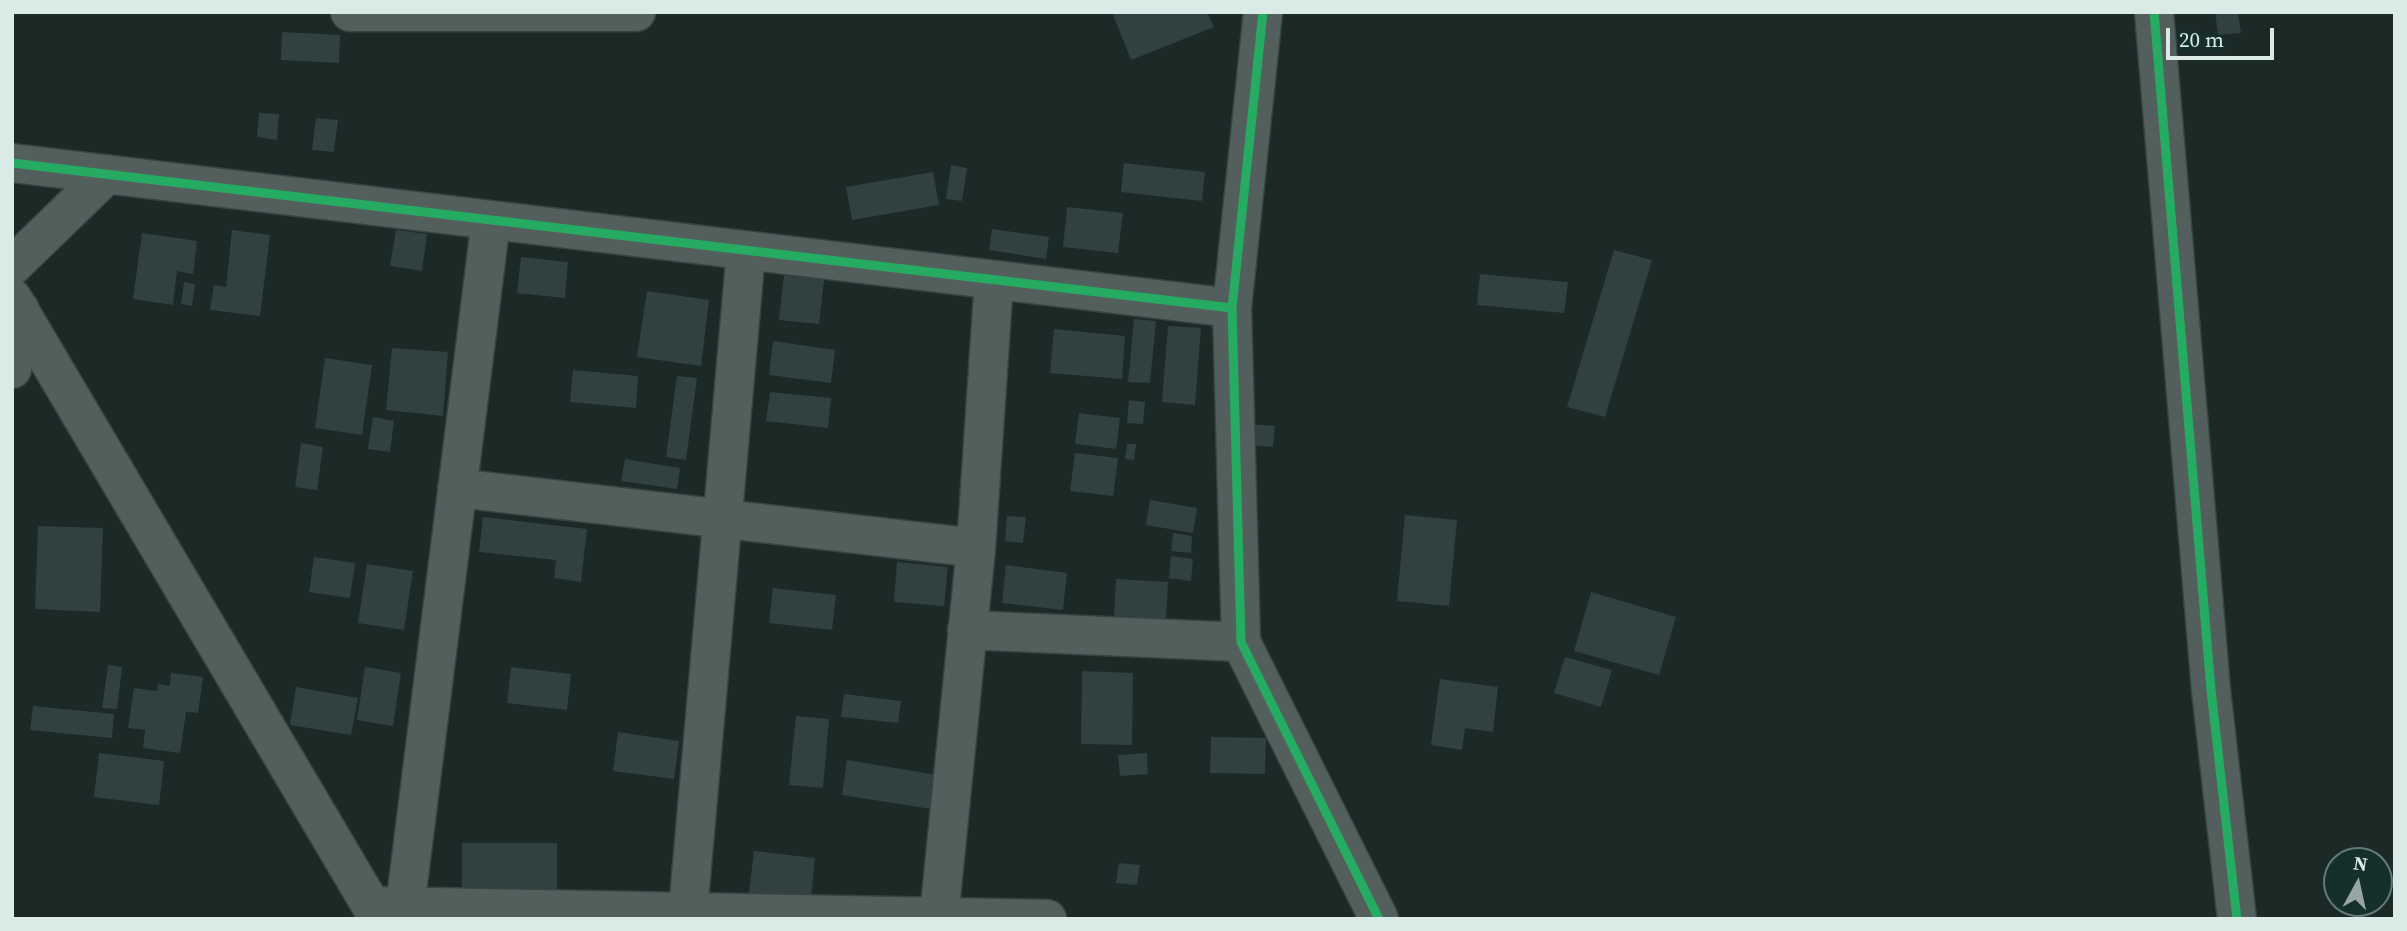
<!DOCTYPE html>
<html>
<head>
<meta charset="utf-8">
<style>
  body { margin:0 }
  #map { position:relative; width:2407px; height:931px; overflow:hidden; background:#1b2927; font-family:"Source Serif 4",serif }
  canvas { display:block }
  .frame { position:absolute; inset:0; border:14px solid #daeae7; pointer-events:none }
  .north { position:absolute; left:2323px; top:847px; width:70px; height:70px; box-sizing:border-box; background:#152f2b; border:2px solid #647a76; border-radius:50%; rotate:8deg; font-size:19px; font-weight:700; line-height:28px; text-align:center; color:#daeae7 }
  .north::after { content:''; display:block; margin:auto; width:24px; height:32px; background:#97a6a4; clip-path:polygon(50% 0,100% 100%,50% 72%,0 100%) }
  .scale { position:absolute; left:2166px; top:28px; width:108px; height:32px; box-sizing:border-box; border:4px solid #daeae7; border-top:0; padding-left:9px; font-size:21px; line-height:24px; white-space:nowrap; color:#daeae7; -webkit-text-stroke:5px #152f2b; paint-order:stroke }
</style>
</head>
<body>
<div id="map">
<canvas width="2407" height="931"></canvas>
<div class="frame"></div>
<div class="north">N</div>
<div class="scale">20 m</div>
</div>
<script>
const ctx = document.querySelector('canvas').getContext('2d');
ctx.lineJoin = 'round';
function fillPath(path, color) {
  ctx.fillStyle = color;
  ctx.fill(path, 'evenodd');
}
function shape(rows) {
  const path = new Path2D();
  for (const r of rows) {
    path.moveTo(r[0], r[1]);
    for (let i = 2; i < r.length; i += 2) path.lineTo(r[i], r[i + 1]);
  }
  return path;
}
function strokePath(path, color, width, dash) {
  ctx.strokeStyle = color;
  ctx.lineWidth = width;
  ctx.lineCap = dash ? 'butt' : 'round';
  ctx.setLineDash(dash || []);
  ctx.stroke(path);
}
const building = shape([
  [1112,12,1207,12,1214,27,1131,60],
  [2215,12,2238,12,2241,33,2218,35],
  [282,32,340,35,339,63,281,60],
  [259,113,279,114,277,140,257,137],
  [316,118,338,120,334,152,312,150],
  [1124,163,1205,172,1202,201,1121,192],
  [951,165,967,168,962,201,946,199],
  [933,172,939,205,852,220,846,187],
  [1067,207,1123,213,1118,253,1063,247],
  [992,229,1049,237,1046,259,989,250],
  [232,230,270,235,260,316,210,310,214,285,226,287],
  [396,230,427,234,422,271,390,266],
  [142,233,197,241,193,274,177,271,173,305,133,299],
  [1614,250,1652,260,1605,417,1567,407],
  [521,257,568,262,565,298,517,293],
  [1480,274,1568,282,1564,313,1477,305],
  [784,275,824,280,819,324,779,320],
  [184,282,195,284,192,306,181,304],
  [647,291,709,300,701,366,637,357],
  [1134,319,1156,321,1150,383,1128,382],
  [1168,326,1201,328,1195,405,1162,402],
  [1054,329,1125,336,1122,379,1050,373],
  [773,341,835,350,831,383,769,375],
  [392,348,448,352,443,416,386,410],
  [325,358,372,365,362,435,315,428],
  [573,370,638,376,636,408,570,402],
  [677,376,697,378,686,460,666,457],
  [770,392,831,398,828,428,766,421],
  [1129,400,1145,402,1143,424,1127,423],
  [1079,413,1120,418,1116,449,1075,444],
  [373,417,394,421,390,452,368,449],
  [1251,424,1275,426,1273,447,1249,445],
  [301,443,323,447,317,490,295,487],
  [1127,444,1136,444,1134,460,1125,459],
  [1075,453,1118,458,1113,496,1070,491],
  [625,459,680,468,677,489,621,481],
  [1150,500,1197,508,1193,533,1146,525],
  [1405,515,1457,520,1449,606,1397,601],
  [1007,516,1026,517,1023,543,1005,541],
  [483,517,587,529,581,582,554,578,556,560,479,552],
  [38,526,103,528,100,612,35,609],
  [1173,533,1192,536,1191,553,1171,551],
  [1171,556,1193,559,1191,581,1169,578],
  [314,557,355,563,350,598,309,592],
  [897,562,948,567,944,606,894,602],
  [367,564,413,571,404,630,358,623],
  [1006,565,1067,573,1063,610,1002,603],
  [1116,579,1168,582,1166,619,1114,616],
  [773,588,836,595,832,630,769,623],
  [1591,592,1676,617,1659,675,1574,651],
  [1565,657,1612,670,1601,707,1554,693],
  [108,665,122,667,117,709,102,708],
  [365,667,401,673,393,726,357,720],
  [511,667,571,674,567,710,507,703],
  [1082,671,1133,673,1132,745,1081,744],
  [171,673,203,677,198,713,186,712,180,753,143,748,145,730,128,728,134,688,157,691,158,684,170,686],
  [1440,679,1498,687,1493,732,1465,728,1462,750,1431,745],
  [296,687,358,698,351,735,290,725],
  [844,694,901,701,898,723,841,717],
  [33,706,114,714,112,738,30,730],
  [796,716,829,719,823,788,789,785],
  [618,732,679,741,674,779,613,771],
  [1211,737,1266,738,1265,774,1210,773],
  [99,753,164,761,159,805,94,797],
  [1147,753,1148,774,1120,776,1118,755],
  [847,760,937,775,931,809,842,795],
  [462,843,557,843,557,893,462,893],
  [754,851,815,858,810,907,748,900],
  [1119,863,1140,865,1137,885,1116,883]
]);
const street = shape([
  [350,12,636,12],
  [1263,12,1232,308,1241,642,1379,919],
  [2154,12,2211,690,2237,919],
  [12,163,1232,308],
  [12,266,107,174],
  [12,298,379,919],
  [12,369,20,310],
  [457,488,976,548],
  [967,630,1241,642],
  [380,906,1047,919],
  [405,907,491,220],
  [688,911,746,251],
  [939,917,976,548,994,280]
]);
const cycleway = shape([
  [1263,12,1232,308,1241,642,1379,919],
  [2154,12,2211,690,2237,919],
  [12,163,1232,308]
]);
fillPath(building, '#31413f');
strokePath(street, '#384442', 41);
strokePath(street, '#535f5d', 38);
strokePath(cycleway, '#26ab63', 9);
</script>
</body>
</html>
